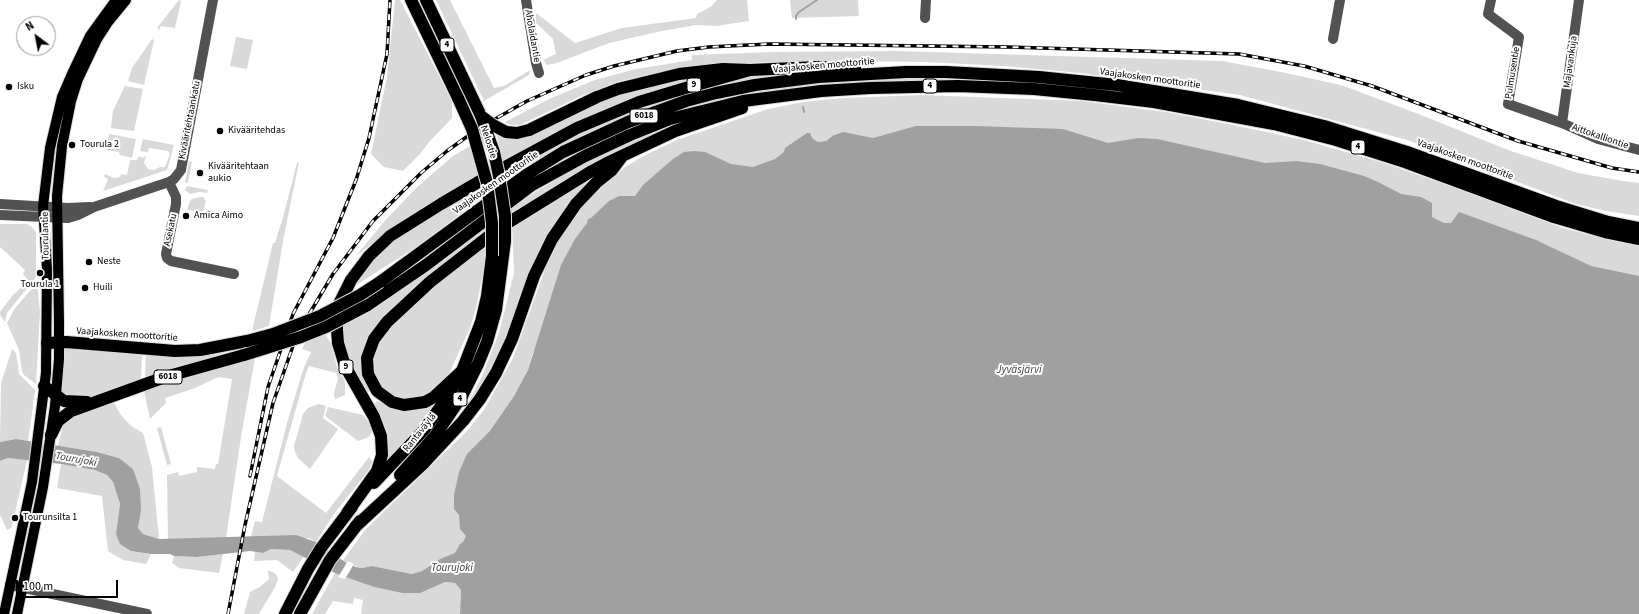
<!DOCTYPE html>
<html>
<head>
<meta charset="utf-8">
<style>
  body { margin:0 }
  #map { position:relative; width:1639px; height:614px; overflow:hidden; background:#fff; font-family:"Source Sans 3",sans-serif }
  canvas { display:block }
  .north { position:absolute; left:16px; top:16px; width:40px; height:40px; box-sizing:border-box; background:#fff; border:1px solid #999; border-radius:50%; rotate:328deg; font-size:11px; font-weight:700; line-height:16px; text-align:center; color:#000 }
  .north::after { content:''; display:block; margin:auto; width:14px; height:18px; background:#000; clip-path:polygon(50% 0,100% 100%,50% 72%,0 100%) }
  .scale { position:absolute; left:16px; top:580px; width:102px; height:18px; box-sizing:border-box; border:2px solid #000; border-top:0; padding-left:5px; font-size:12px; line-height:14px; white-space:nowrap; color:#000; -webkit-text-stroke:3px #fff; paint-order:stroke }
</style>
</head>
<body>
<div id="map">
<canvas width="1639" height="614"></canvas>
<div class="north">N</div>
<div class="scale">100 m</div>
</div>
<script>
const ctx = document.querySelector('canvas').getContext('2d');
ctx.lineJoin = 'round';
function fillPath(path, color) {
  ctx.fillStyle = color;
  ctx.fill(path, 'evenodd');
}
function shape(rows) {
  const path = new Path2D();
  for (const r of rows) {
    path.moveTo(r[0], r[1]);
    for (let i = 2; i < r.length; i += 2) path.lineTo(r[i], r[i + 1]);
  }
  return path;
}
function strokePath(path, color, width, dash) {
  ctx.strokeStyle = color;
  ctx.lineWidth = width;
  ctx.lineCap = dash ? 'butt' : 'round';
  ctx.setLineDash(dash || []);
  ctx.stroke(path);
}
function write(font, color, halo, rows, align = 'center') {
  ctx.font = font + ' "Source Sans 3",sans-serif';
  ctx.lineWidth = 4;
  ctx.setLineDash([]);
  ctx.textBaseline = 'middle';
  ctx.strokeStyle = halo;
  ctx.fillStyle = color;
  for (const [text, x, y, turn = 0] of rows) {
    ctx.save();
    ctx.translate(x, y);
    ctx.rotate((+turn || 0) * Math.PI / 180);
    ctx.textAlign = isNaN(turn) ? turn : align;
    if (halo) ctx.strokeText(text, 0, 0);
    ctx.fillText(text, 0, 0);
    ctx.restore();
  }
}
const green = shape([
  [179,0,181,1,175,28,161,26,159,30,157,28],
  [395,0,400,0,452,101,452,118,430,141,420,154,403,171,384,167,371,154,387,77],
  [417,0,421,0,465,90,462,92],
  [436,0,450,0,494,88,504,86,530,70,529,75,484,101],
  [717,0,747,0,749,21,716,26,696,25,657,32,609,43,557,63,547,65,543,60,556,54,553,39,536,23,536,13,575,43,622,28,696,18,697,14,712,6],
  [790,0,858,0,859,16,792,18],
  [236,37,253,40,247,69,230,66],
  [152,39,154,40,144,85,128,81,132,68],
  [897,51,1222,61,1281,72,1341,85,1416,113,1508,150,1578,173,1623,181,1639,183,1639,216,1606,211,1576,204,1407,140,1240,95,1081,73,1003,66,927,62,844,61,768,62,702,65,659,72,616,82,579,97,520,125,511,125,505,122,551,98,595,80,636,69,692,60,692,55,774,52],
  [817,70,700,91,654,106,594,131,561,148,523,170,483,197,416,247,353,287,363,267,402,231,557,142,640,105,733,79,767,74],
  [719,72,503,164,496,132,504,135,653,83],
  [872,79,958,79,1040,83,1152,95,872,82],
  [858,80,858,82,819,85,760,92,702,105,668,115,530,182,529,179,566,157,600,140,657,116,702,102,743,92,819,82],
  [125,86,143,89,134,131,111,128,113,111],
  [921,95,1082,101,1166,112,1233,125,1304,140,1384,163,1439,182,1563,228,1609,240,1639,246,1639,370,831,136,826,141,818,142,812,138,533,352,528,370,514,396,491,431,510,543,440,559,422,571,412,574,372,566,362,568,348,564,343,560,366,529,466,432,484,410,513,358,547,264,560,238,580,209,592,196,625,167,645,155,677,140,768,109,803,102,843,98],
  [690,119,511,216,510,209,524,199,587,161,633,140],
  [109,134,136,139,132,158,120,155,119,152,106,150],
  [143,139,174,145,167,170,103,191,108,179,104,177,105,174,114,178,120,177,121,174,127,175,130,160,137,160,139,156,143,158,146,156,144,163,148,169,154,170,160,167,165,167,170,154,168,151,149,148,148,152,140,151],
  [471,145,478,175,399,223,356,256,383,223,415,189,453,156],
  [189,161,192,162,188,183,187,183,185,182],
  [299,162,283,241,269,326,252,331,273,243,275,243,283,217,297,163],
  [608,167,583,191,513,327,486,384,443,436,465,409,483,374,499,333,514,273,512,224],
  [187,186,208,190,207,193,200,192,190,194,185,190],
  [200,197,203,197,206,201,203,212,187,210,190,201,192,199],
  [0,224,27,224,31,226,36,232,36,277,7,313,5,322,0,315,0,312,12,296,26,283,27,279,23,274,25,270,0,247],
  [487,226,487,234,370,338,370,391,364,394,345,353,342,325,395,294],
  [486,244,485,263,476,308,470,328,449,374,438,387,418,400,394,398,377,384,371,370,372,351,394,322,460,263],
  [37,283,40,312,36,384,24,375,22,371,19,350,7,323,15,308],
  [325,334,331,343,337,367,345,382,345,395,335,399,334,393,338,379,337,373,309,366,306,373,277,476,326,513,369,457,373,462,368,471,334,514,316,542,309,538,251,537,255,521,262,522,287,423,303,370,311,352,302,349,307,340],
  [71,348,142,355,141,379,138,382,98,395,85,398,66,396,60,391,63,354,65,349],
  [12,349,16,353,19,374,35,390,32,414,28,441,16,439,0,442,1,383],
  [226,352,145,379,146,355,185,356],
  [255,358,241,437,226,538,168,539,167,475,178,472,179,476,197,472,197,467,198,467,215,469,216,464,218,464,232,379,218,377,195,388,165,398,166,403,150,419,144,391,185,377],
  [377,401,397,409,411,411,427,407,438,402,429,415,384,466,388,448,386,439,372,406],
  [114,403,121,415,131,426,143,433,152,467,159,539,143,534,138,528,141,511,132,469,119,458,97,452,58,446,63,425,69,417],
  [319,404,326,406,323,418,338,429,310,469,298,458,295,452,294,446,303,414,308,408],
  [328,407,363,415,369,422,372,432,369,437,358,441,325,416],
  [161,427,171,464,167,465,157,428],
  [8,458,27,460,13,522,11,528,7,530,0,515,0,461],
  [61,464,95,470,107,475,113,482,120,504,116,534,131,551,151,554,146,564,123,560,108,551,102,496,57,488],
  [271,549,290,550,304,556,293,572,277,560,254,561,255,552,263,553],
  [223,554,219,573,179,568,172,563,174,556,197,557],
  [268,570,276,574,278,579,275,587,259,614,244,614,250,592,260,587,269,579],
  [335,573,374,587,402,593,445,582,455,583,461,590,460,614,361,614,363,600,354,598,353,604,333,601,325,614,312,614]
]);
const water = shape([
  [916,126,975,126,1063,129,1108,143,1138,138,1157,139,1265,163,1296,161,1320,164,1364,176,1378,182,1401,194,1421,197,1432,203,1432,217,1444,223,1451,223,1459,212,1536,240,1591,266,1639,276,1639,614,460,614,461,590,455,583,445,582,420,593,402,593,374,587,337,574,290,550,271,549,263,553,250,551,197,557,174,556,170,554,151,554,131,551,120,544,116,534,120,504,113,482,107,475,95,470,61,464,8,458,0,461,0,442,16,439,97,452,119,458,133,469,140,489,141,511,138,528,143,534,159,539,296,535,316,542,348,564,356,567,362,568,372,566,412,574,422,571,440,559,455,553,460,544,463,542,466,536,460,529,459,515,454,509,454,495,459,472,467,454,490,431,514,396,528,370,561,265,575,239,587,223,588,219,591,218,609,201,619,196,635,196,643,185,673,159,684,152,694,151,705,152,731,164,753,167,775,159,784,152,785,148,807,133,810,133,812,138,818,142,826,141,832,136,843,132,873,138]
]);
const pier = shape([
  [348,561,354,564,345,579,338,577]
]);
const stream = shape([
  [796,19,796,16,799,12,817,0],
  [803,107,804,112]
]);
const minor = shape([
  [526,0,536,63,539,73],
  [1491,0,1488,14,1519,37,1508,104,1562,123,1598,139,1639,150],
  [925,18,926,0],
  [1333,39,1340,0],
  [1562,123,1579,0],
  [169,182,176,197,176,204,166,254,167,258,171,261,234,274],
  [0,204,68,208,90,207],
  [0,215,68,218,78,215,94,207,169,182,174,179,181,170,213,0],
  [10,585,147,614]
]);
const major = shape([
  [4,614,32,482,46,373,47,269,43,206,50,148,62,97,72,74,90,36,116,0],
  [17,614,43,487,55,406,59,359,59,322,57,196,62,146,71,101,78,79,97,39,108,22,126,0]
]);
const highway = shape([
  [411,0,458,98],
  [426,0,481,116],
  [529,130,597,97,618,89,679,74,723,69,750,70,817,67,855,68],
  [380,282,526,175,563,152,628,122,686,101,716,93,755,85,818,77,906,72,946,72,1039,77,1117,85,1238,105,1324,126,1407,152,1556,206,1608,222,1639,228],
  [366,306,426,265,532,185,585,156,630,135,670,119,743,101,821,91,870,88,958,86,1034,89,1095,95,1154,102,1274,124,1336,140,1405,162,1554,217,1605,232,1639,239],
  [47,343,66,342,175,351,200,350,247,341],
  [462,371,434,397,425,402,404,405,392,402,377,391,368,374,367,358,374,339,387,322,430,282,498,229,590,172,607,163,675,131,742,108],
  [44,386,64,401,87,402],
  [51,435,58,421,71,411,165,377,244,355],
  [400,475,435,436,462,396,478,364,487,342,496,310,505,241],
  [374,483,424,430,446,399,462,371,481,322,487,296,492,256],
  [347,513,377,471,382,455,381,436,374,417,345,366,338,343,337,330,337,315,340,302,351,280,369,256,390,236,441,204,492,174,577,128,639,102,682,89,750,70],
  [355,527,424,463,463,421,480,399,496,373,512,339,534,276,552,239,576,204,597,182,612,170,621,158],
  [285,614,308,569,321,548,352,507],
  [300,614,330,560,360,521]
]);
const rail = shape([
  [250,476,268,387,293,314,333,238,356,180,369,138,387,54,390,0],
  [228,614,245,525,273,403,294,343,308,316,333,274,373,221,421,173,447,151,479,128,527,101,586,75,614,66,677,51,709,47,769,44,1008,47,1239,54,1304,66,1372,86,1518,141,1612,168,1639,172]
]);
const highwayBridge = shape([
  [458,98,472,129,487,183,492,223,492,256],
  [481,116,494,152,499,176,505,216,505,241],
  [481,116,493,125,506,132,517,133,529,130],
  [247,341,273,334,320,316,360,295,380,282],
  [244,355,301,337,326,327,366,306]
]);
const markers = [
  [9,87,4,"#000"],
  [220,131,4,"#000"],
  [72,145,4,"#000"],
  [200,173,4,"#000"],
  [186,216,4,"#000"],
  [89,262,4,"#000"],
  [40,273,4,"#000"],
  [85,288,4,"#000"],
  [15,518,4,"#000"]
];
const shields = [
  [447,45,14],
  [694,85,14],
  [930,86,14],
  [644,116,28],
  [1358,147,14],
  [346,367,14],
  [168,377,28],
  [460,399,14]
];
const shieldNames = [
  ["4",447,45],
  ["9",694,85],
  ["4",930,86],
  ["6018",644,116],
  ["4",1358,147],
  ["9",346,367],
  ["6018",168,377],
  ["4",460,399]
];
const streetNames = [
  ["Aholaidantie",532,36,80],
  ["Majavankuja",1571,62,-82],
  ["Vaajakosken moottoritie",824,66,-5],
  ["Pulmusentie",1513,73,-81],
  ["Vaajakosken moottoritie",1150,79,8],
  ["Kivääritehtaankatu",190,120,-79],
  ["Aittokalliontie",1600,137,19],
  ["Nelostie",488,142,72],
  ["Vaajakosken moottoritie",1465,160,20],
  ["Vaajakosken moottoritie",496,183,-35],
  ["Asekatu",171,230,-78],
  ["Tourulantie",46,236,-91],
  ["Vaajakosken moottoritie",127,335,4],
  ["Rantaväylä",420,433,-51]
];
const poiNames = [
  ["Isku",17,87],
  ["Kivääritehdas",228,131],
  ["Tourula 2",80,145],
  ["Kivääritehtaan",208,167],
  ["aukio",208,179],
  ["Amica Aimo",194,216],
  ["Neste",97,262],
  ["Tourula 1",40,285,"center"],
  ["Huili",93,288],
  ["Tourunsilta 1",23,518]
];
const waterNames = [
  ["Jyväsjärvi",1019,371],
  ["Tourujoki",76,460,10],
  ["Tourujoki",452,569]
];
fillPath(green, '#d9d9d9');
fillPath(water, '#a0a0a0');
fillPath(pier, '#fff');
strokePath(stream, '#a0a0a0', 2);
strokePath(major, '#dbdbdb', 12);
strokePath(highway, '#dbdbdb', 14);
strokePath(minor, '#525252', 10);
strokePath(major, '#000', 10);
strokePath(highway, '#000', 12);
strokePath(rail, '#000', 3.5);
strokePath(rail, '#fff', 2, [6]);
strokePath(highwayBridge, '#dbdbdb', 14, []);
strokePath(highwayBridge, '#000', 12);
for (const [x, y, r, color] of markers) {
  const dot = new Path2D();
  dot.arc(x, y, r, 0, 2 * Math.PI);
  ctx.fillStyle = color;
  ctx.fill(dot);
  strokePath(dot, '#fff', 1.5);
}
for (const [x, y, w] of shields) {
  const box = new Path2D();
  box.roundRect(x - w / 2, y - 7, w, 14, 3);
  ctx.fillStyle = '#fff';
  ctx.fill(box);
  strokePath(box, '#000', 1);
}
write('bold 9px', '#000', null, shieldNames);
write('10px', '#000', '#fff', streetNames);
write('10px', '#000', '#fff', poiNames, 'left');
write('italic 11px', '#414141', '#fff', waterNames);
</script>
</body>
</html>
